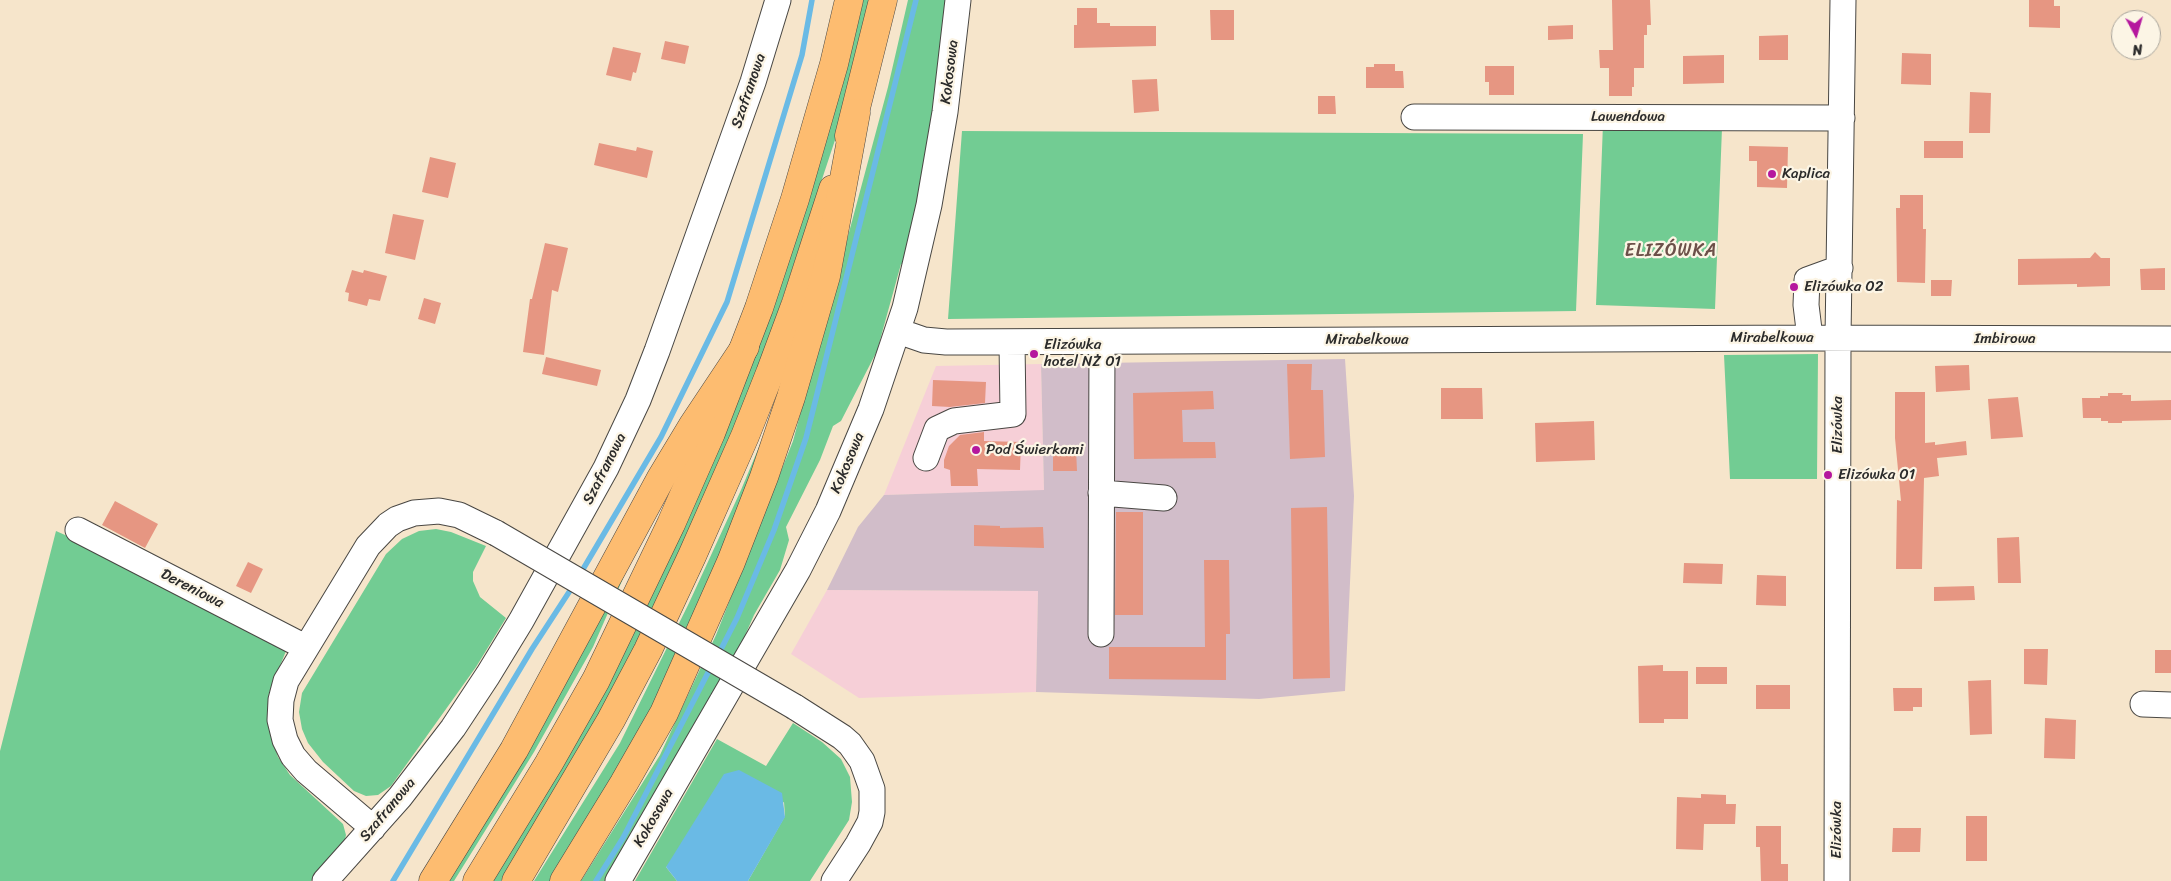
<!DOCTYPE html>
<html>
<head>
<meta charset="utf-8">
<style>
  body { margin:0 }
  #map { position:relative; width:2171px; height:881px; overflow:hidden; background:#f6e5cb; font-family:Sriracha,sans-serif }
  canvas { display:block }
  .north { position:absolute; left:2111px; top:10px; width:50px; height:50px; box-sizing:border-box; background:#fcf5e5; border:1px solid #a8a49b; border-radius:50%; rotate:174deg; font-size:14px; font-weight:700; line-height:20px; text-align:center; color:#2b2b2b }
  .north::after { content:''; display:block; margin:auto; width:18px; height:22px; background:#b5179e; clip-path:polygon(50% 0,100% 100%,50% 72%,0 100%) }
</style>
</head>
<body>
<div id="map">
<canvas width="2171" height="881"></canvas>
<div class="north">N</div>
</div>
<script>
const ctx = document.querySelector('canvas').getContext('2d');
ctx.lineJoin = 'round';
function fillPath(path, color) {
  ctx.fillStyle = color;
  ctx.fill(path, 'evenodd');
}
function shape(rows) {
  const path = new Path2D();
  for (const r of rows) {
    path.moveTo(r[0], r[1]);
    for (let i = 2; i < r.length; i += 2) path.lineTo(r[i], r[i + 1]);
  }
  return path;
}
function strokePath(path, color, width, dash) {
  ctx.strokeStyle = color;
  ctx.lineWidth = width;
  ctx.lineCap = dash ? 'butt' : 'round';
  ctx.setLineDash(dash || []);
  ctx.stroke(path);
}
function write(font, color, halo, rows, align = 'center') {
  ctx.font = font + ' Sriracha,sans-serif';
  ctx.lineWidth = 4.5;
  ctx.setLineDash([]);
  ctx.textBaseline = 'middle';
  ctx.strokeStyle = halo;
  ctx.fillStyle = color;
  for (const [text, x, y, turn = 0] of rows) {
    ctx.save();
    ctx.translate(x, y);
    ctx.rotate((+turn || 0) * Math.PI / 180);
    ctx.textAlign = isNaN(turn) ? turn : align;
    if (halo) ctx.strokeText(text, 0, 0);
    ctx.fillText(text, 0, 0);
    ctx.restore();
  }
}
const built = shape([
  [1041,364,1044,491,884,495,936,366],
  [827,590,1038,591,1036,692,859,698,791,654]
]);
const industrial = shape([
  [1345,359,1354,496,1345,691,1259,699,1036,692,1038,591,827,590,858,527,884,495,1044,490,1041,364]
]);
const green = shape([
  [858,0,870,0,842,119,760,366,714,483,629,659,563,784,501,881,489,881,618,654],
  [908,0,948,0,934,115,907,266,901,264,877,351,841,421,833,426,820,460,786,527,789,540,780,570,754,615,740,647,607,881,581,881,660,755,716,635,793,441,888,87],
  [1603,124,1722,128,1715,309,1596,305],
  [962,131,1583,134,1576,311,948,319],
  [1818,354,1817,479,1730,479,1724,355],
  [774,411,724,559,634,745,553,881,534,881,620,743,689,603,741,490],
  [436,529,451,532,486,546,473,572,473,581,480,597,506,618,476,667,391,786,378,795,366,796,354,791,323,762,308,743,302,729,299,712,302,693,386,554,402,539,419,531],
  [56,531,284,632,286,651,269,693,267,715,271,736,278,757,290,775,343,824,346,835,344,843,311,881,0,881,0,751],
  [625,574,593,647,534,752,454,881,440,881],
  [793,723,822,742,841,759,850,777,852,802,849,820,810,881,748,881,785,816,784,802,666,867,677,881,635,881,717,739,766,766]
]);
const water = shape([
  [739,770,782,793,785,817,748,881,677,881,666,867,724,774]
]);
const stream = shape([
  [579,576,661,437,727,302,802,55,812,0],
  [718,655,737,618,774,530,806,438,916,0],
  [393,881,532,649,573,586],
  [596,881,623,838,712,665]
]);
const building = shape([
  [1612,0,1650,0,1651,25,1647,25,1647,35,1644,35,1644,68,1634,68,1634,87,1632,87,1632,96,1609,96,1609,68,1600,68,1599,50,1613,50],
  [2029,0,2054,0,2054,6,2060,6,2060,28,2029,27],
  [1077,8,1097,8,1097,23,1110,23,1110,26,1156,26,1156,46,1074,48,1074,25,1077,25],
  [1210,10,1234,10,1234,40,1211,40],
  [1573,25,1573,39,1548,40,1548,26],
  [1788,35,1788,60,1759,60,1759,36],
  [665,41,689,46,685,64,661,59],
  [613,47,641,53,636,73,633,72,631,81,606,75],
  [1902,53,1931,54,1931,85,1901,84],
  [1724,55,1724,83,1683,84,1683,56],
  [1374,64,1395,64,1395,71,1403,71,1404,88,1366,88,1366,67,1374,67],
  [1485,66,1514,66,1514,95,1489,95,1489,82,1485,82],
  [1157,79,1159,111,1134,113,1132,80],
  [1970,92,1991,93,1990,133,1969,133],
  [1318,96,1335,96,1336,114,1318,114],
  [1924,141,1963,141,1963,158,1924,158],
  [599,143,636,151,637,147,653,151,647,178,594,165],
  [1749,146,1788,147,1787,188,1757,187,1757,161,1749,161],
  [430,157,456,163,448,198,422,192],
  [1900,195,1923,195,1923,229,1926,229,1925,283,1897,282,1896,208,1900,208],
  [393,214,424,220,415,260,385,253],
  [545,243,568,248,558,292,552,290,544,355,523,352,530,299,532,299],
  [2095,252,2101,258,2110,258,2110,286,2077,287,2077,284,2018,285,2018,259,2090,258],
  [2165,268,2165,290,2141,290,2140,269],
  [352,270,363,273,364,270,387,276,380,301,369,299,367,306,348,301,349,293,345,292],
  [1931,280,1952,280,1951,296,1931,296],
  [424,298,441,303,435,324,418,319],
  [546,357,601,370,597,386,542,374],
  [1287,364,1312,364,1311,390,1323,390,1325,457,1290,459],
  [1969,365,1970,390,1936,392,1935,366],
  [933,380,986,382,985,403,950,407,932,406],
  [1441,388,1482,388,1483,419,1441,419],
  [1213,391,1214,409,1182,410,1183,442,1215,442,1216,458,1134,459,1133,393],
  [1895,392,1925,392,1925,443,1935,442,1935,445,1966,441,1967,455,1937,458,1939,476,1924,478,1922,569,1896,569,1897,500,1901,501,1895,438],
  [2108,393,2123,393,2122,395,2131,395,2131,401,2171,400,2171,420,2122,421,2122,423,2108,423,2108,421,2101,421,2101,418,2083,418,2082,398,2100,398,2100,396,2108,396],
  [2018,397,2023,437,1991,439,1988,399],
  [1594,421,1595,460,1536,462,1535,423],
  [984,432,984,441,1021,442,1020,470,977,469,978,486,951,486,950,470,944,468,944,460,949,446,960,435],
  [1076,449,1077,471,1053,471,1053,450],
  [115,501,158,524,145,548,102,525],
  [1327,507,1330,678,1293,679,1291,508],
  [1116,512,1143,512,1143,615,1115,615],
  [974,525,1000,526,1000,528,1043,527,1044,548,974,546],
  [2019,537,2021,583,1998,583,1997,538],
  [1204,560,1229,560,1230,634,1226,634,1226,680,1109,679,1109,647,1205,647],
  [248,562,263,569,251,593,236,586],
  [1684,563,1723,564,1722,584,1683,583],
  [1757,575,1786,576,1786,606,1756,605],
  [1974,586,1975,600,1934,601,1934,587],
  [2024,649,2048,649,2047,685,2024,684],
  [2155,650,2171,650,2171,673,2155,673],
  [1663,665,1663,671,1688,671,1688,719,1664,719,1664,723,1639,723,1638,666],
  [1696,667,1727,667,1727,684,1696,684],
  [1991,680,1992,734,1970,735,1968,681],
  [1756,685,1790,685,1790,709,1756,709],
  [1893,688,1922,688,1922,707,1913,707,1913,711,1894,711],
  [2045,718,2076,720,2075,759,2044,758],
  [1701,794,1726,795,1726,804,1736,804,1735,824,1704,824,1703,850,1676,849,1677,797,1701,798],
  [1966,816,1987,816,1987,861,1966,861],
  [1756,826,1781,826,1781,864,1788,864,1788,881,1761,881,1760,847,1756,847],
  [1893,828,1921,828,1920,852,1892,852]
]);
const minor = shape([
  [1414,117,1842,118],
  [898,331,924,340,946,342,1810,338,2171,339],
  [1810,338,1806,305,1807,280,1840,268],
  [926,458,937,429,954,421,1013,414,1012,342],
  [1101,493,1164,498],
  [78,530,305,647],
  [1101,634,1102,342],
  [2143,704,2171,705],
  [795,707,842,737,850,744,862,761,872,789,872,812,870,822,858,844,834,881],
  [373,828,306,771,293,756,285,740,280,720,281,700,286,681,368,546,388,525,397,519,414,513,439,511,459,515,496,533],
  [325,881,400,797,453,728,488,675,521,621,606,468,638,400,657,351,753,82,778,0],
  [618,881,798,570,828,511,871,409,905,308,929,205,945,112,958,0],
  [1837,881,1838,338,1843,0]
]);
const major = shape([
  [849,136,883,0],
  [477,881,549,763,596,680,671,524,711,433,759,308,795,199,834,64,849,0],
  [516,881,611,720,648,650,692,556,745,436,770,373,796,303,833,189]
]);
const highway = shape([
  [433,881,514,750,661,478,693,425,745,347],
  [564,881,624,783,664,713,731,562,764,477,791,397,826,276,856,113]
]);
const minorBridge = shape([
  [496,533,795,707]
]);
const markers = [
  [1772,174,5,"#b5179e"],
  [1794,287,5,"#b5179e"],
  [1034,354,5,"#b5179e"],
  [976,450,5,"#b5179e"],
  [1828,475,5,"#b5179e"]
];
const streetNames = [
  ["Kokosowa",950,72,-83],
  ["Szafranowa",749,91,-71],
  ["Lawendowa",1628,117],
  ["Mirabelkowa",1772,338],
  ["Imbirowa",2005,339],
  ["Mirabelkowa",1367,340],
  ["Elizówka",1838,425,-90],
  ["Kokosowa",848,463,-67],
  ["Szafranowa",605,469,-63],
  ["Dereniowa",192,589,27],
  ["Szafranowa",388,810,-50],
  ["Kokosowa",654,818,-60],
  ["Elizówka",1837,830,-90]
];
const poiNames = [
  ["Kaplica",1782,174],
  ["Elizówka 02",1804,287],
  ["Elizówka",1044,345],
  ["hotel NŻ 01",1044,362],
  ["Pod Świerkami",986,450],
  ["Elizówka 01",1838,475]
];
const quarterNames = [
  ["ELIZÓWKA",1671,251]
];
fillPath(built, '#f6cfd7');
fillPath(industrial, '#d1bdc9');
fillPath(green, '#72cc93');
fillPath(water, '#6abae5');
strokePath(stream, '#6abae5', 5.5);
fillPath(building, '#e69682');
strokePath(minor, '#494743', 27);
strokePath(major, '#494743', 29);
strokePath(highway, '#494743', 29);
strokePath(minor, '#fff', 25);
strokePath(major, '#fdbc70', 28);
strokePath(highway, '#fdbc70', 28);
strokePath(minorBridge, '#494743', 27, []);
strokePath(minorBridge, '#fff', 25);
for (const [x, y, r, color] of markers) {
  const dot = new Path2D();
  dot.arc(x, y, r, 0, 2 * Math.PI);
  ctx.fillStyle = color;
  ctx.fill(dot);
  strokePath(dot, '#fcf5e5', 2);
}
write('15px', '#2b2b2b', '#fcf5e5', streetNames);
write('15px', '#2b2b2b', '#fcf5e5', poiNames, 'left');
ctx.letterSpacing = '1px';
write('18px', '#6c5049', '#fcf5e5', quarterNames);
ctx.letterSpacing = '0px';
</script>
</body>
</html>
